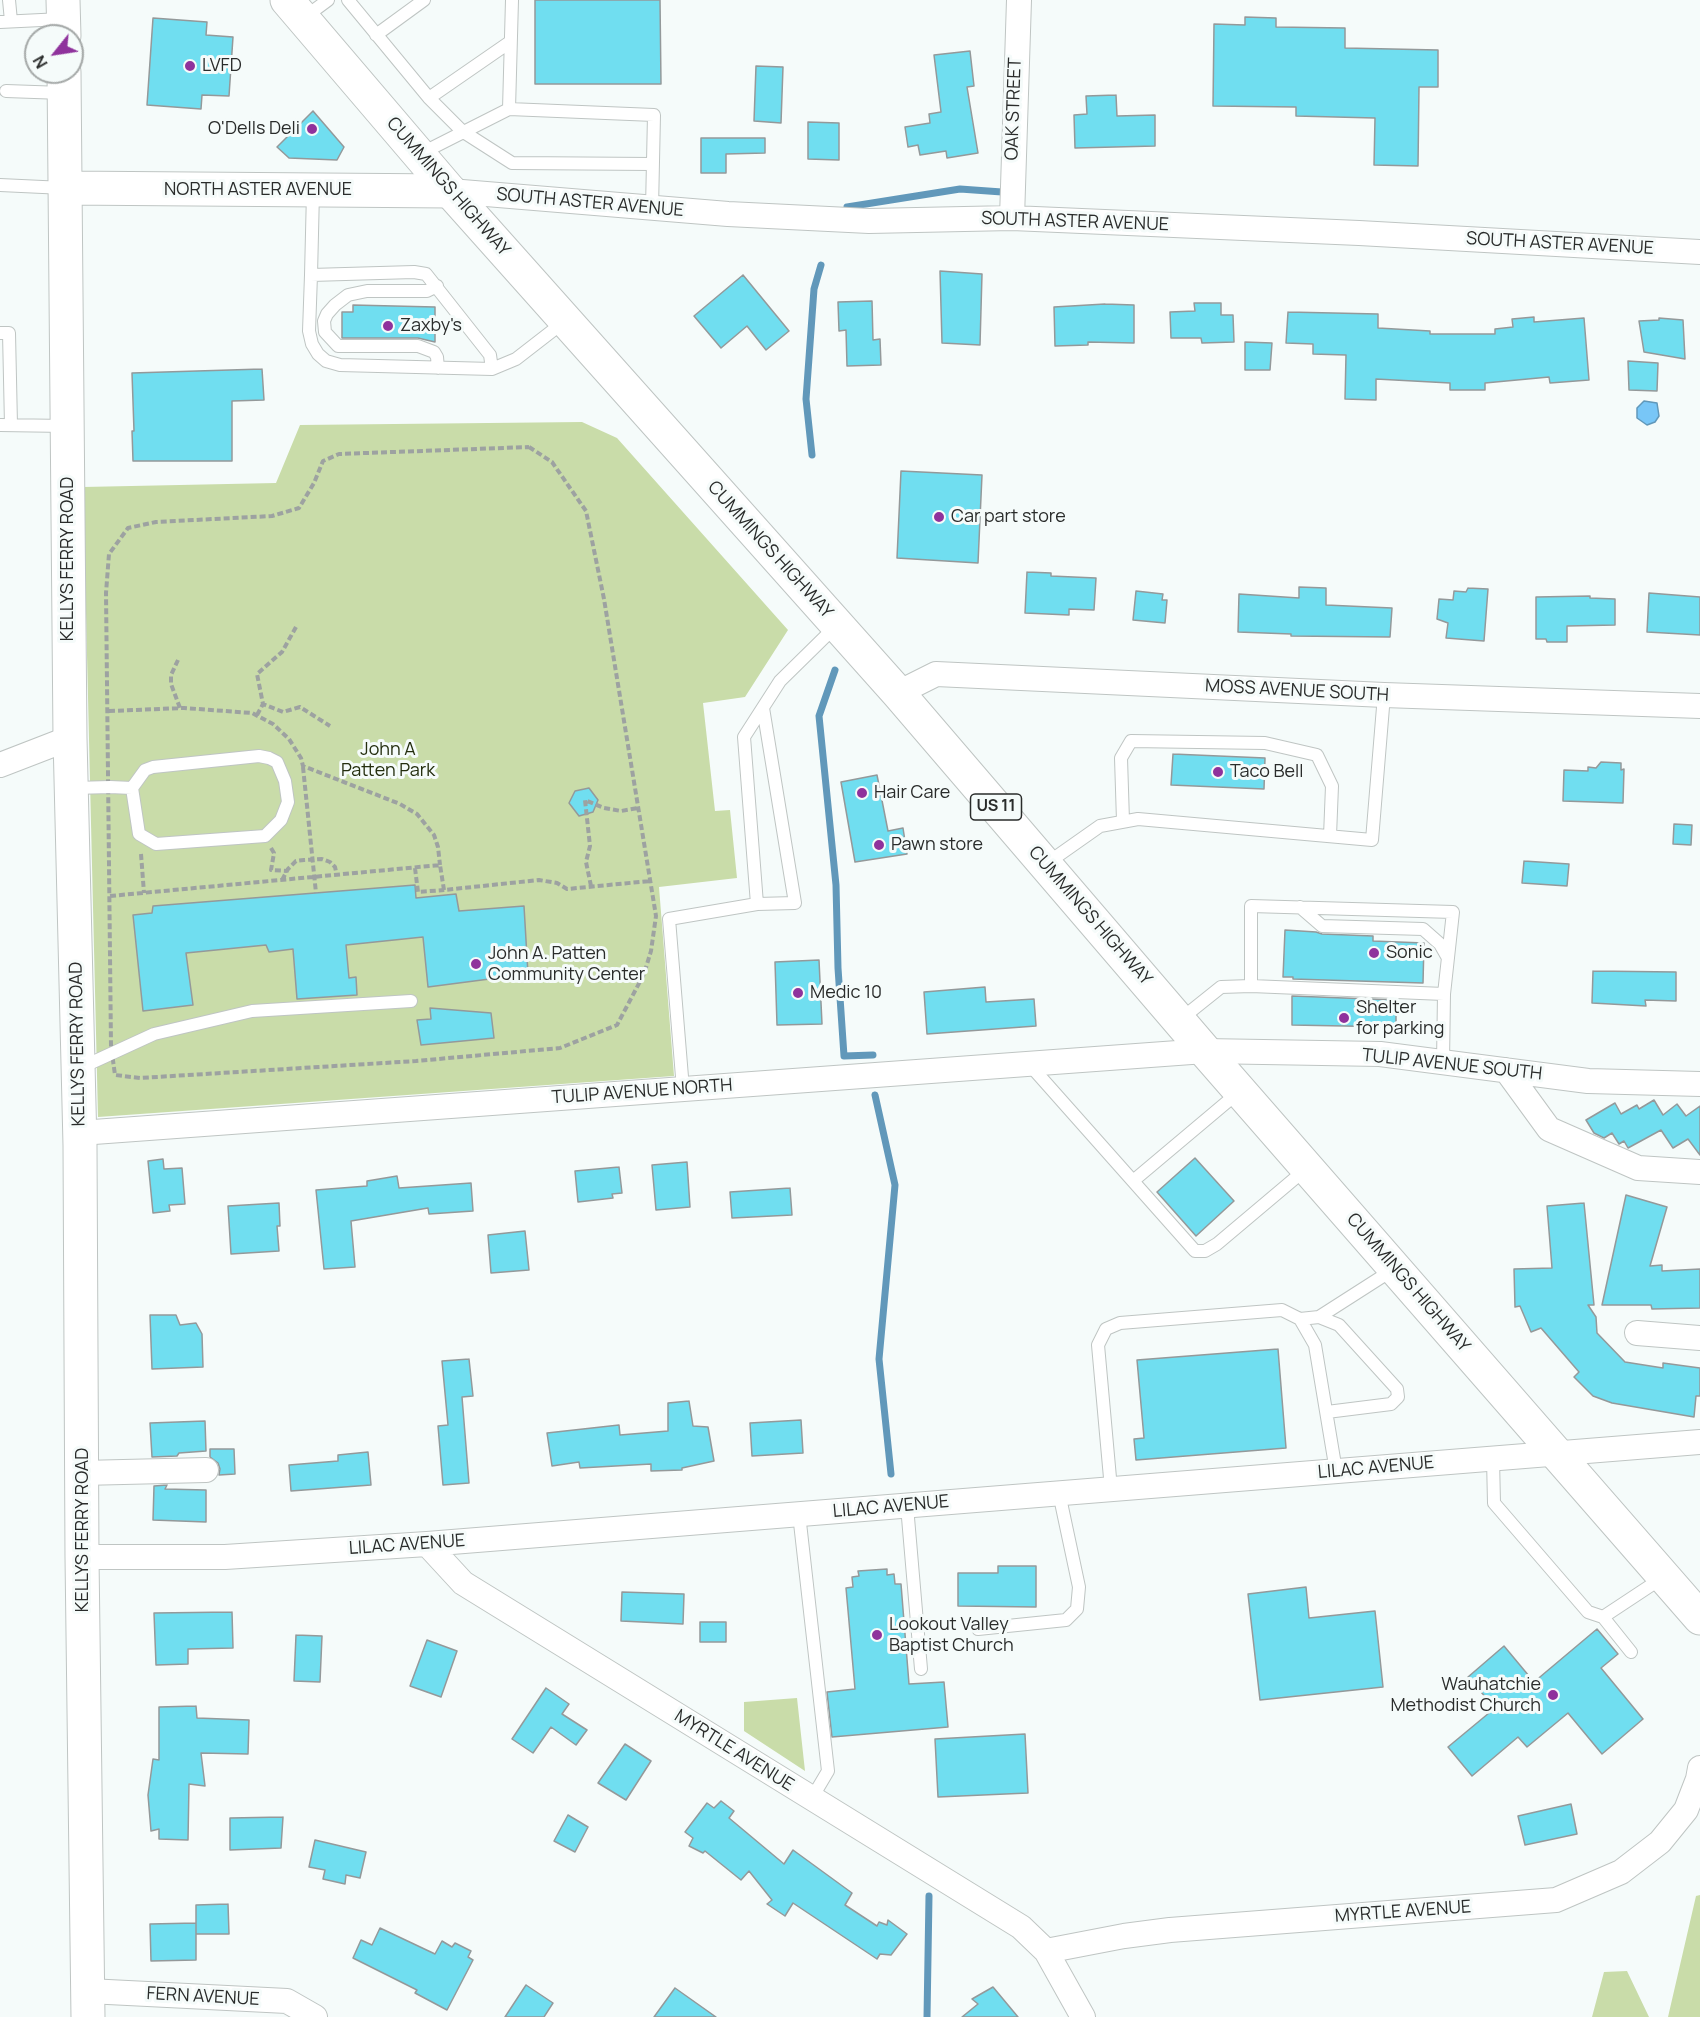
<!DOCTYPE html>
<html>
<head>
<meta charset="utf-8">
<style>
  body { margin:0 }
  #map { position:relative; width:1700px; height:2017px; overflow:hidden; background:#f5fbfa; font-family:Manrope,sans-serif }
  canvas { display:block }
  .north { position:absolute; left:24px; top:24px; width:60px; height:60px; box-sizing:border-box; background:#f5fbfa; border:2px solid #a4a8a7; border-radius:50%; rotate:240deg; font-size:16px; font-weight:700; line-height:24px; text-align:center; color:#2a2c2b }
  .north::after { content:''; display:block; margin:auto; width:21px; height:27px; background:#8f329c; clip-path:polygon(50% 0,100% 100%,50% 72%,0 100%) }
</style>
</head>
<body>
<div id="map">
<canvas width="1700" height="2017"></canvas>
<div class="north">N</div>
</div>
<script>
const ctx = document.querySelector('canvas').getContext('2d');
ctx.lineJoin = 'round';
function fillPath(path, color) {
  ctx.fillStyle = color;
  ctx.fill(path, 'evenodd');
}
function shape(rows) {
  const path = new Path2D();
  for (const r of rows) {
    path.moveTo(r[0], r[1]);
    for (let i = 2; i < r.length; i += 2) path.lineTo(r[i], r[i + 1]);
  }
  return path;
}
function strokePath(path, color, width, dash) {
  ctx.strokeStyle = color;
  ctx.lineWidth = width;
  ctx.lineCap = dash ? 'butt' : 'round';
  ctx.setLineDash(dash || []);
  ctx.stroke(path);
}
function write(font, color, halo, rows, align = 'center') {
  ctx.font = font + ' Manrope,sans-serif';
  ctx.lineWidth = 6;
  ctx.setLineDash([]);
  ctx.textBaseline = 'middle';
  ctx.strokeStyle = halo;
  ctx.fillStyle = color;
  for (const [text, x, y, turn = 0] of rows) {
    ctx.save();
    ctx.translate(x, y);
    ctx.rotate((+turn || 0) * Math.PI / 180);
    ctx.textAlign = isNaN(turn) ? turn : align;
    if (halo) ctx.strokeText(text, 0, 0);
    ctx.fillText(text, 0, 0);
    ctx.restore();
  }
}
const green = shape([
  [582,422,617,438,788,630,745,697,703,703,715,811,730,810,737,878,659,887,674,1076,98,1117,83,487,276,483,300,425],
  [797,1698,805,1771,744,1731,744,1702],
  [1700,1895,1700,2017,1668,2017,1696,1896],
  [1627,1971,1649,2017,1592,2017,1604,1972]
]);
const water = shape([
  [1644,401,1657,403,1659,416,1655,422,1647,425,1637,418,1637,408,1644,401]
]);
const stream = shape([
  [847,207,960,189,1002,192],
  [812,455,806,399,814,289,821,265],
  [835,670,819,716,836,885,838,968,844,1056,873,1055],
  [875,1095,895,1185,879,1359,891,1474],
  [927,2017,929,1896]
]);
const building = shape([
  [535,0,660,0,661,84,535,84,535,0],
  [1245,17,1276,18,1276,27,1345,28,1345,48,1438,50,1438,87,1419,87,1418,166,1374,165,1375,118,1296,116,1296,107,1213,106,1214,24,1245,25,1245,17],
  [153,18,207,22,206,35,233,37,229,96,202,95,201,109,147,105,153,18],
  [970,51,974,86,967,87,978,153,947,158,946,151,920,155,918,145,908,147,905,127,930,123,929,114,941,112,934,55,970,51],
  [756,66,783,67,781,123,754,121,756,66],
  [1116,95,1117,116,1155,115,1155,146,1075,148,1074,115,1087,114,1086,96,1116,95],
  [313,111,344,147,337,160,289,158,277,147,313,111],
  [808,122,839,123,839,160,808,159,808,122],
  [701,138,765,138,765,153,726,154,726,173,701,173,701,138],
  [940,271,982,274,980,345,942,343,940,271],
  [743,275,789,331,766,350,747,326,721,348,694,316,743,275],
  [872,301,873,340,880,339,881,365,847,366,846,330,839,331,838,302,872,301],
  [1194,303,1221,303,1221,315,1233,315,1234,342,1202,343,1201,338,1171,338,1170,312,1195,311,1194,303],
  [1105,304,1134,305,1134,343,1088,342,1088,345,1055,346,1054,307,1105,304],
  [353,305,435,307,435,342,418,338,342,338,342,312,353,312,353,305],
  [1288,312,1378,314,1378,328,1430,331,1430,334,1495,334,1495,329,1513,327,1512,319,1534,317,1534,322,1584,318,1589,380,1550,383,1549,377,1485,383,1485,390,1450,390,1450,383,1376,379,1376,400,1345,399,1346,355,1313,354,1313,344,1286,343,1288,312],
  [1659,318,1683,320,1685,359,1644,352,1639,321,1659,320,1659,318],
  [1245,342,1272,343,1270,370,1245,370,1245,342],
  [1628,361,1658,363,1657,391,1629,390,1628,361],
  [262,369,264,400,232,401,232,461,133,461,132,431,134,431,132,373,262,369],
  [901,471,982,475,978,563,897,558,901,471],
  [1027,572,1051,573,1051,576,1096,578,1094,610,1069,609,1069,615,1025,613,1027,572],
  [1299,587,1326,588,1326,605,1392,608,1390,637,1291,636,1291,634,1238,632,1239,594,1299,598,1299,587],
  [1468,588,1488,589,1484,641,1446,638,1448,623,1437,619,1439,599,1453,600,1454,591,1466,592,1468,588],
  [1136,591,1163,594,1162,600,1167,600,1165,623,1133,620,1136,591],
  [1649,593,1700,597,1700,635,1647,632,1649,593],
  [1590,596,1590,598,1615,599,1615,625,1567,626,1567,642,1547,642,1546,639,1536,639,1536,597,1590,596],
  [1173,754,1265,758,1264,789,1171,785,1173,754],
  [1601,762,1621,763,1621,770,1624,769,1623,803,1563,801,1564,770,1588,771,1588,767,1596,768,1601,762],
  [877,775,888,831,903,828,907,854,855,862,841,782,877,775],
  [589,788,598,800,593,812,579,816,569,803,575,791,589,788],
  [1674,824,1692,825,1691,845,1673,844,1674,824],
  [1524,861,1569,864,1567,886,1522,883,1524,861],
  [415,885,416,898,456,894,459,911,524,906,528,974,428,987,423,937,346,945,349,978,356,977,357,995,297,999,293,949,269,952,266,945,186,953,193,1005,143,1011,133,915,152,913,153,906,415,885],
  [1285,930,1316,932,1322,934,1373,936,1373,941,1424,943,1423,983,1293,979,1293,977,1283,977,1285,930],
  [819,960,822,1024,777,1025,775,962,819,960],
  [1593,971,1676,972,1676,1001,1645,1000,1646,1006,1592,1003,1593,971],
  [985,987,986,1002,1034,999,1036,1026,927,1034,924,992,985,987],
  [1292,996,1396,1000,1396,1027,1292,1025,1292,996],
  [430,1008,491,1013,494,1038,421,1045,417,1020,431,1019,430,1008],
  [1654,1100,1663,1115,1677,1104,1686,1116,1700,1106,1700,1155,1688,1139,1673,1148,1661,1130,1628,1148,1624,1141,1619,1144,1612,1133,1604,1138,1594,1133,1586,1120,1615,1103,1621,1114,1637,1105,1639,1109,1654,1100],
  [1195,1158,1234,1201,1196,1236,1157,1192,1195,1158],
  [163,1159,164,1169,182,1168,185,1204,169,1205,170,1211,153,1213,148,1161,163,1159],
  [687,1162,690,1207,656,1210,652,1165,687,1162],
  [619,1167,622,1193,612,1194,613,1198,578,1202,575,1171,619,1167],
  [397,1176,399,1188,471,1183,473,1211,429,1214,428,1208,351,1221,355,1267,324,1269,316,1190,367,1186,367,1181,397,1176],
  [790,1188,792,1215,732,1218,730,1192,790,1188],
  [1626,1195,1667,1207,1650,1266,1662,1265,1662,1271,1700,1269,1700,1308,1652,1309,1651,1305,1602,1305,1626,1195],
  [279,1203,280,1226,277,1226,279,1251,231,1254,228,1206,279,1203],
  [1584,1203,1594,1305,1588,1305,1596,1317,1597,1333,1625,1362,1663,1368,1663,1363,1700,1368,1700,1396,1696,1396,1694,1417,1612,1403,1593,1396,1574,1377,1579,1372,1541,1328,1531,1332,1520,1306,1515,1307,1514,1269,1552,1268,1547,1206,1584,1203],
  [525,1231,529,1270,491,1273,488,1235,525,1231],
  [150,1315,176,1315,180,1325,196,1323,202,1334,203,1367,152,1369,150,1315],
  [1278,1349,1286,1448,1136,1460,1134,1439,1144,1438,1137,1360,1278,1349],
  [469,1359,473,1396,462,1397,469,1483,443,1485,438,1426,448,1425,442,1361,469,1359],
  [689,1401,693,1426,708,1427,714,1461,682,1468,682,1470,651,1471,651,1464,580,1468,579,1462,552,1466,547,1433,619,1425,620,1435,668,1431,668,1403,689,1401],
  [801,1420,803,1453,752,1456,750,1423,801,1420],
  [205,1421,206,1451,179,1453,177,1456,152,1457,150,1423,205,1421],
  [210,1449,234,1449,235,1474,219,1475,220,1469,218,1463,210,1457,210,1449],
  [368,1452,371,1485,291,1491,289,1465,338,1461,338,1455,368,1452],
  [167,1485,165,1489,206,1490,206,1522,153,1520,154,1486,167,1485],
  [998,1566,1036,1566,1036,1607,958,1606,958,1573,998,1573,998,1566],
  [887,1569,887,1575,894,1574,895,1584,901,1584,909,1684,944,1682,948,1727,832,1737,827,1692,855,1689,846,1588,853,1587,852,1577,859,1576,858,1571,887,1569],
  [1306,1587,1309,1618,1375,1611,1383,1687,1260,1700,1248,1594,1306,1587],
  [622,1592,684,1594,683,1624,621,1621,622,1592],
  [232,1612,233,1648,188,1649,188,1664,156,1665,154,1613,232,1612],
  [700,1622,726,1622,726,1642,700,1642,700,1622],
  [1597,1629,1618,1654,1601,1668,1643,1719,1602,1754,1568,1713,1527,1747,1518,1737,1472,1776,1448,1747,1495,1708,1468,1677,1504,1646,1534,1682,1597,1629],
  [296,1635,322,1636,320,1682,294,1681,296,1635],
  [427,1640,457,1651,441,1697,410,1686,427,1640],
  [546,1688,569,1704,562,1714,587,1730,576,1745,551,1727,533,1753,512,1739,546,1688],
  [196,1706,197,1718,249,1720,248,1754,201,1753,205,1786,189,1784,188,1840,159,1839,159,1829,151,1831,148,1795,153,1759,159,1760,159,1707,196,1706],
  [1025,1734,1028,1793,938,1797,935,1739,1025,1734],
  [625,1744,651,1761,626,1800,598,1783,625,1744],
  [721,1801,734,1811,729,1818,784,1864,793,1850,852,1893,845,1905,877,1926,879,1922,887,1925,888,1920,907,1934,891,1955,880,1954,877,1959,793,1903,785,1916,767,1904,772,1900,749,1871,741,1880,705,1851,703,1853,689,1846,693,1838,685,1832,707,1803,714,1808,721,1801],
  [1571,1804,1577,1834,1525,1845,1518,1816,1571,1804],
  [568,1815,588,1827,575,1852,554,1841,568,1815],
  [283,1817,281,1848,230,1850,230,1818,283,1817],
  [315,1840,366,1852,360,1878,346,1875,345,1884,323,1879,325,1870,309,1867,315,1840],
  [228,1904,229,1934,196,1934,196,1905,228,1904],
  [196,1923,196,1960,151,1961,150,1924,196,1923],
  [380,1928,435,1954,442,1941,452,1947,455,1943,471,1951,468,1957,473,1960,447,2010,415,1993,417,1990,353,1958,361,1940,372,1945,380,1928],
  [526,1985,553,2003,544,2017,505,2017,526,1985],
  [993,1987,1018,2017,962,2017,978,2004,972,1999,993,1987],
  [675,1988,716,2017,654,2017,675,1988]
]);
const path = shape([
  [529,447,552,462,586,511,604,599,656,916,651,951,644,974,617,1025,560,1048,416,1061,140,1078,115,1075,111,1046,106,593,109,554,128,528,156,522,272,516,299,508,314,483,323,461,339,454,529,447],
  [296,627,282,652,257,674,263,704,283,712,300,707,330,726],
  [178,660,171,675,171,684,180,708],
  [109,711,184,708,252,713,273,724,289,739,301,758,303,766,400,804,417,814,434,835,438,847,440,865],
  [257,715,263,704],
  [303,767,316,893],
  [271,848,274,853,271,870,287,871],
  [141,854,144,893],
  [415,868,418,892,444,890],
  [282,880,288,869,296,861,304,860,322,859,330,862,335,867,337,876],
  [591,886,586,862,590,846,585,800,604,808,621,811,638,808],
  [110,896,440,865,444,890,539,880,557,883,567,889,650,881]
]);
const lane = shape([
  [9,0,11,21],
  [348,0,429,98,462,131,512,163,653,164],
  [305,17,328,0],
  [0,22,62,19],
  [376,35,424,0],
  [6,91,63,93],
  [429,98,510,42],
  [509,109,654,115,652,208],
  [420,154,509,109,512,0],
  [0,185,64,188],
  [311,275,313,192],
  [437,286,427,291,367,291,348,295,335,305,327,314,324,321,325,332,338,346,418,346,434,352,437,357,438,368],
  [0,333,9,333,11,425],
  [492,369,340,365,326,361,318,354,312,344,309,331,311,275,414,272,426,274,490,355,492,369,516,359,565,321],
  [0,425,66,426],
  [259,756,269,758,277,762,285,781,288,802,281,820,265,836,156,844,139,834,132,788,145,770,153,767,259,756],
  [74,788,110,787,132,788],
  [1123,821,1121,758,1131,741,1265,743,1317,755,1332,786,1330,836],
  [1046,864,1100,826,1138,819,1372,840,1384,695],
  [757,904,795,903,763,708],
  [1300,907,1322,926,1423,929,1440,944,1448,958],
  [1251,986,1251,906,1453,912,1444,994,1443,1062],
  [1181,1019,1221,987,1251,986,1444,994],
  [1029,1064,1195,1251,1205,1251,1217,1244,1306,1169],
  [80,1068,154,1034,252,1011,411,1001],
  [683,1089,669,919,757,904,744,737,780,681,836,626],
  [1133,1181,1240,1091],
  [1319,1317,1394,1269],
  [1300,1319,1319,1317,1339,1325,1397,1389,1398,1397,1391,1404,1327,1412],
  [1493,1459,1494,1503,1588,1612,1603,1617,1631,1652],
  [1111,1489,1098,1345,1106,1329,1120,1323,1282,1310,1300,1319,1315,1345,1336,1471],
  [907,1506,921,1669],
  [799,1514,828,1771,812,1798],
  [1603,1617,1662,1578],
  [978,1629,1066,1620,1077,1609,1079,1587,1059,1493]
]);
const street = shape([
  [450,191,728,214,869,221,1012,218,1359,233,1700,252],
  [1012,218,1019,0],
  [898,693,936,674,1384,695,1700,706],
  [0,765,70,738],
  [1506,1070,1549,1129,1638,1168,1700,1172],
  [80,1133,1205,1051,1380,1054,1588,1081,1700,1084],
  [1637,1333,1700,1338],
  [82,1473,206,1470],
  [427,1544,463,1583,1021,1927,1046,1951,1124,1936,1170,1930,1556,1900,1621,1872,1660,1842,1686,1810,1698,1779,1700,1768],
  [82,1557,225,1557,427,1544,1700,1442],
  [1046,1951,1083,2017],
  [88,1991,287,2001,315,2017]
]);
const secondary = shape([
  [63,0,64,36],
  [64,72,70,738,80,1145,82,1557,88,2017],
  [66,188,450,191]
]);
const primary = shape([
  [287,0,450,191,898,693,1205,1051,1700,1618]
]);
const markers = [
  [190,66,6,"#8f329c"],
  [312,129,6,"#8f329c"],
  [388,326,6,"#8f329c"],
  [939,517,6,"#8f329c"],
  [1218,772,6,"#8f329c"],
  [862,793,6,"#8f329c"],
  [879,845,6,"#8f329c"],
  [1374,953,6,"#8f329c"],
  [476,964,6,"#8f329c"],
  [798,993,6,"#8f329c"],
  [1344,1018,6,"#8f329c"],
  [877,1635,6,"#8f329c"],
  [1553,1695,6,"#8f329c"]
];
const shields = [
  [996,807,51]
];
const shieldNames = [
  ["US 11",996,807]
];
const poiNames = [
  ["LVFD",202,66],
  ["O'Dells Deli",300,129,"right"],
  ["Zaxby's",400,326],
  ["Car part store",951,517],
  ["Taco Bell",1230,772],
  ["Hair Care",874,793],
  ["Pawn store",891,845],
  ["Sonic",1386,953],
  ["John A. Patten",488,954],
  ["Community Center",488,975],
  ["Medic 10",810,993],
  ["Shelter",1356,1008],
  ["for parking",1356,1029],
  ["Lookout Valley",889,1625],
  ["Baptist Church",889,1646],
  ["Wauhatchie",1541,1685,"right"],
  ["Methodist Church",1541,1706,"right"]
];
const streetNames = [
  ["OAK STREET",1014,109,-88],
  ["CUMMINGS HIGHWAY",448,187,49],
  ["NORTH ASTER AVENUE",258,190],
  ["SOUTH ASTER AVENUE",590,203,5],
  ["SOUTH ASTER AVENUE",1075,222,2],
  ["SOUTH ASTER AVENUE",1560,244,3],
  ["CUMMINGS HIGHWAY",770,550,48],
  ["KELLYS FERRY ROAD",68,559,-90],
  ["MOSS AVENUE SOUTH",1297,691,3],
  ["CUMMINGS HIGHWAY",1090,916,49],
  ["KELLYS FERRY ROAD",78,1044,-91],
  ["TULIP AVENUE SOUTH",1452,1065,6],
  ["TULIP AVENUE NORTH",642,1092,-4],
  ["CUMMINGS HIGHWAY",1408,1283,49],
  ["LILAC AVENUE",1376,1468,-5],
  ["LILAC AVENUE",891,1507,-5],
  ["KELLYS FERRY ROAD",83,1530,-90],
  ["LILAC AVENUE",407,1545,-4],
  ["MYRTLE AVENUE",734,1751,32],
  ["MYRTLE AVENUE",1403,1912,-4],
  ["FERN AVENUE",203,1997,3]
];
const parkNames = [
  ["John A",388,750],
  ["Patten Park",388,771]
];
fillPath(green, '#c9dca9');
fillPath(water, '#78c6f7');
strokePath(water, '#6198ba', 1.5);
strokePath(stream, '#6198ba', 7);
fillPath(building, '#70def0');
strokePath(building, '#94999a', 1.5);
strokePath(lane, '#bfc5c3', 14);
strokePath(street, '#bfc5c3', 26);
strokePath(secondary, '#bfc5c3', 35);
strokePath(primary, '#bfc5c3', 35);
strokePath(path, '#9da2a1', 4, [6, 3]);
strokePath(lane, '#fff', 12);
strokePath(street, '#fff', 24);
strokePath(secondary, '#fff', 33);
strokePath(primary, '#fff', 33);
for (const [x, y, r, color] of markers) {
  const dot = new Path2D();
  dot.arc(x, y, r, 0, 2 * Math.PI);
  ctx.fillStyle = color;
  ctx.fill(dot);
  strokePath(dot, '#f5fbfa', 2);
}
for (const [x, y, w] of shields) {
  const box = new Path2D();
  box.roundRect(x - w / 2, y - 13, w, 26, 4.5);
  ctx.fillStyle = '#f5fbfa';
  ctx.fill(box);
  strokePath(box, '#2a2c2b', 1.5);
}
write('bold 16px', '#2a2c2b', null, shieldNames);
write('18px', '#2a2c2b', '#f5fbfa', poiNames, 'left');
write('18px', '#2a2c2b', '#f5fbfa', streetNames);
write('18px', '#242e0e', '#f5fbfa', parkNames);
</script>
</body>
</html>
